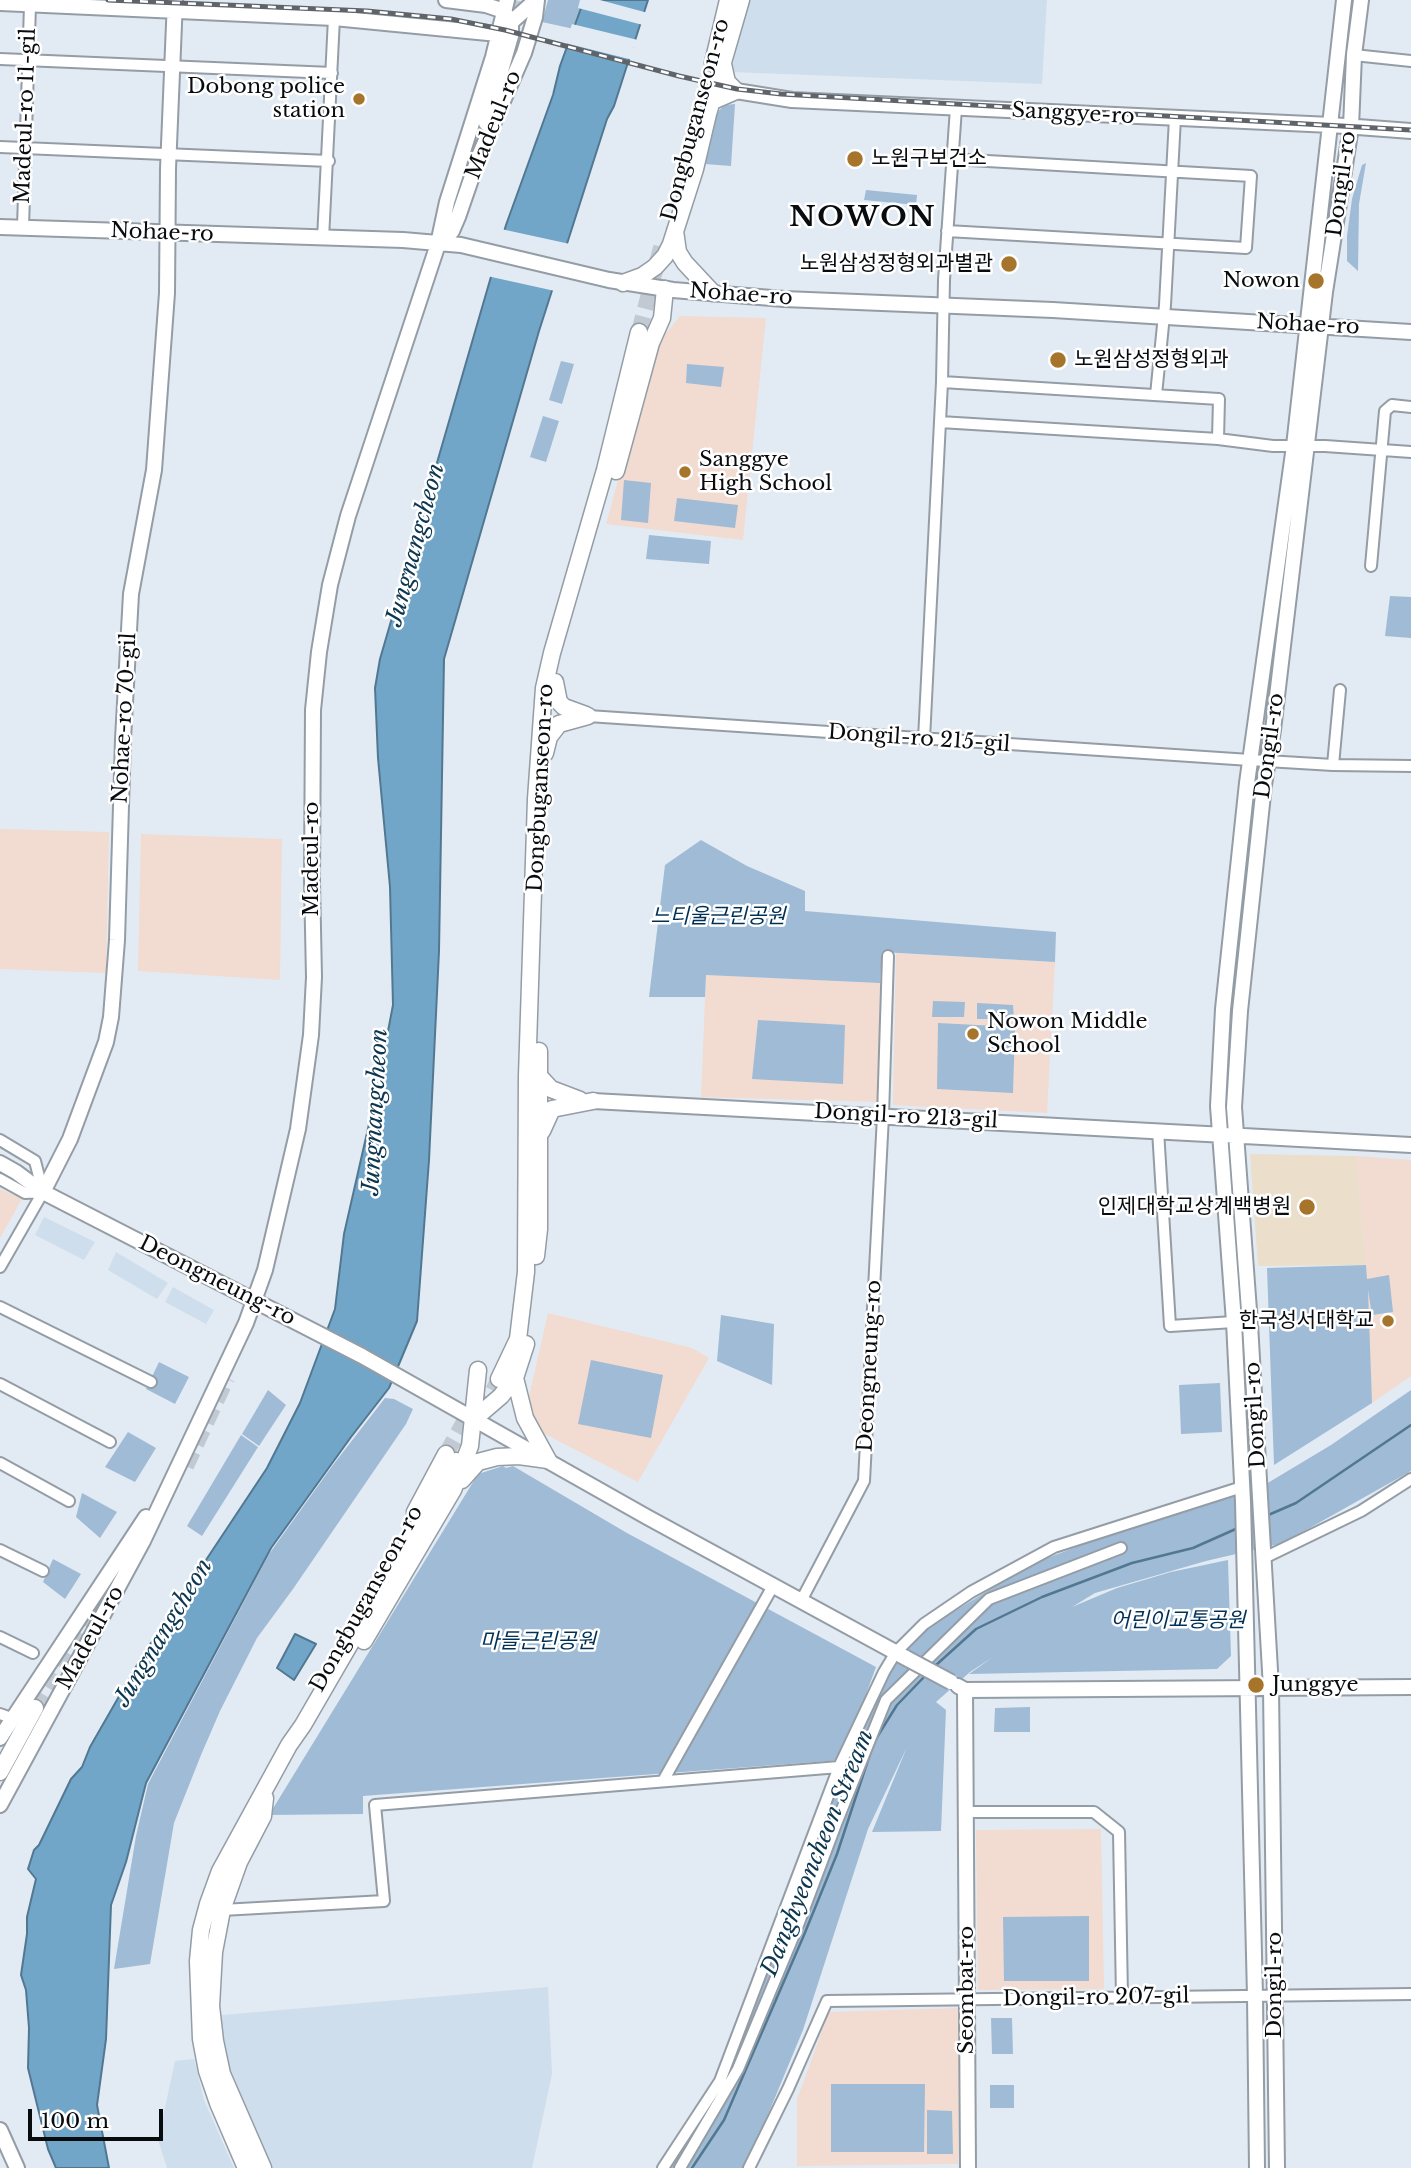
<!DOCTYPE html>
<html>
<head>
<meta charset="utf-8">
<style>
  body { margin:0 }
  #map { position:relative; width:1411px; height:2168px; overflow:hidden; background:#e2ebf4; font-family:"Libre Baskerville",serif }
  canvas { display:block }
  .scale { position:absolute; left:28px; top:2109px; width:135px; height:32px; box-sizing:border-box; border:4px solid #090c0f; border-top:0; padding-left:9px; font-size:21px; line-height:24px; white-space:nowrap; color:#090c0f; -webkit-text-stroke:5px #fff; paint-order:stroke }
</style>
</head>
<body>
<div id="map">
<canvas width="1411" height="2168"></canvas>
<div class="scale">100 m</div>
</div>
<script>
const ctx = document.querySelector('canvas').getContext('2d');
ctx.lineJoin = 'round';
function fillPath(path, color) {
  ctx.fillStyle = color;
  ctx.fill(path, 'evenodd');
}
function shape(rows) {
  const path = new Path2D();
  for (const r of rows) {
    path.moveTo(r[0], r[1]);
    for (let i = 2; i < r.length; i += 2) path.lineTo(r[i], r[i + 1]);
  }
  return path;
}
function strokePath(path, color, width, dash) {
  ctx.strokeStyle = color;
  ctx.lineWidth = width;
  ctx.lineCap = dash ? 'butt' : 'round';
  ctx.setLineDash(dash || []);
  ctx.stroke(path);
}
function write(font, color, halo, rows, align = 'center') {
  ctx.font = font + ' "Libre Baskerville","Noto Sans KR",serif';
  ctx.lineWidth = 5;
  ctx.setLineDash([]);
  ctx.textBaseline = 'middle';
  ctx.strokeStyle = halo;
  ctx.fillStyle = color;
  for (const [text, x, y, turn = 0] of rows) {
    ctx.save();
    ctx.translate(x, y);
    ctx.rotate((+turn || 0) * Math.PI / 180);
    ctx.textAlign = isNaN(turn) ? turn : align;
    if (halo) ctx.strokeText(text, 0, 0);
    ctx.fillText(text, 0, 0);
    ctx.restore();
  }
}
const built = shape([
  [747,0,1047,0,1042,84,731,72],
  [44,1217,95,1242,84,1260,35,1235],
  [116,1252,168,1283,157,1299,108,1270],
  [173,1287,214,1310,206,1324,165,1302],
  [548,1987,552,2074,532,2168,261,2168,211,2057,211,2016],
  [194,2059,204,2100,234,2168,167,2168,158,2140,175,2061]
]);
const education = shape([
  [680,316,766,318,743,540,606,524,645,382,662,338],
  [0,829,109,832,106,973,0,969],
  [141,834,282,839,280,980,138,971],
  [896,953,1055,962,1047,1113,893,1105],
  [706,975,880,983,878,1102,701,1097],
  [1356,1156,1411,1160,1411,1376,1372,1403,1362,1266,1366,1265],
  [0,1189,22,1199,0,1238],
  [548,1313,692,1348,709,1358,638,1482,541,1432,531,1416,528,1401],
  [1101,1829,1104,1989,978,1990,976,1830],
  [960,2008,958,2164,797,2166,797,2099,829,2012]
]);
const medical = shape([
  [1250,1154,1356,1156,1366,1265,1258,1266]
]);
const green = shape([
  [548,0,584,0,574,29,542,22],
  [735,104,731,166,705,164,716,114,724,105],
  [1366,163,1359,204,1358,271,1347,261,1347,236,1352,199,1362,165],
  [866,190,917,195,916,205,864,200],
  [561,361,574,364,562,404,549,400],
  [687,364,724,367,721,387,686,383],
  [543,416,559,421,546,462,530,457],
  [624,480,651,483,648,523,621,520],
  [677,498,738,505,735,528,674,521],
  [649,535,711,541,709,564,646,559],
  [1390,596,1411,597,1411,638,1385,636],
  [701,840,747,866,805,891,805,911,1056,932,1055,962,882,952,880,983,706,975,705,997,649,997,665,865],
  [933,1001,965,1002,964,1017,932,1017],
  [977,1003,1013,1005,1014,1019,977,1019],
  [758,1020,845,1025,843,1084,752,1079],
  [938,1023,1015,1027,1013,1093,937,1089],
  [1366,1265,1367,1279,1389,1275,1393,1312,1372,1315,1368,1290,1372,1403,1274,1465,1267,1268],
  [721,1315,774,1324,772,1385,717,1361],
  [591,1360,663,1375,651,1438,578,1424],
  [159,1362,189,1377,175,1404,146,1389],
  [1220,1383,1222,1432,1181,1434,1179,1385],
  [268,1390,286,1405,259,1446,242,1434],
  [1411,1390,1411,1471,1283,1543,1206,1561,1095,1593,1072,1607,1117,1588,1171,1572,1228,1560,1231,1656,1217,1669,969,1674,993,1657,970,1672,936,1702,946,1710,941,1831,872,1832,907,1747,868,1829,803,2030,752,2153,742,2168,669,2168,723,2091,843,1768,894,1664,930,1626,1032,1564,1115,1532,1256,1490,1331,1445],
  [385,1398,394,1399,413,1409,406,1424,293,1589,257,1638,220,1711,201,1755,174,1823,150,1964,114,1969,136,1836,148,1784,269,1554,333,1465],
  [128,1432,156,1448,135,1482,105,1467],
  [241,1435,258,1447,202,1536,187,1526],
  [503,1466,506,1468,513,1466,627,1533,876,1667,842,1760,363,1796,363,1814,269,1815,478,1474],
  [82,1493,117,1512,100,1538,76,1517],
  [53,1559,81,1574,65,1599,43,1582],
  [1030,1707,1030,1732,994,1732,995,1708],
  [1089,1916,1089,1981,1004,1981,1003,1917],
  [991,2018,1012,2018,1013,2054,992,2054],
  [831,2084,925,2084,924,2152,831,2152],
  [990,2085,1014,2085,1014,2108,990,2108],
  [927,2110,952,2111,953,2154,927,2154]
]);
const water = shape([
  [584,0,648,0,614,106,607,119,539,331,444,659,439,951,429,1160,417,1321,389,1388,351,1437,271,1548,146,1783,126,1862,111,1905,106,2039,97,2105,109,2168,56,2168,48,2149,28,2068,29,2028,26,1990,21,1975,27,1934,27,1917,36,1879,28,1869,34,1850,39,1845,71,1779,82,1767,90,1747,141,1658,267,1468,300,1403,335,1309,344,1234,377,1089,393,1005,390,887,378,758,375,688,380,659,506,225,553,95,560,66,584,0],
  [295,1634,316,1644,294,1680,277,1668,295,1634]
]);
const pier = shape([
  [580,0,600,0,648,13,643,25,578,8],
  [572,24,638,40,636,47,633,47,636,48,633,60,565,43],
  [501,229,570,244,555,291,487,276]
]);
const stream = shape([
  [1266,1516,1296,1503,1411,1425],
  [935,1666,976,1629,1042,1597,1132,1563,1193,1548,1238,1528],
  [874,1742,897,1705,925,1676],
  [692,2168,724,2120,804,1935,837,1854,872,1748]
]);
const highwayTunnel = shape([
  [507,31,515,0],
  [639,332,663,240],
  [482,1412,499,1379],
  [446,1454,474,1404],
  [186,1466,227,1378],
  [35,1708,129,1556]
]);
const minor = shape([
  [1354,55,1411,61],
  [0,59,332,73],
  [0,147,329,161],
  [23,227,30,5],
  [947,231,1246,248,1251,176,952,159],
  [323,239,334,18],
  [942,382,1219,399,1218,439],
  [1156,395,1165,305,1175,118],
  [940,422,1218,439,1273,446,1325,446,1411,452],
  [1371,566,1385,411,1392,405,1411,407],
  [588,716,1250,760,1333,765,1411,766],
  [924,739,942,382,944,280,956,108],
  [1333,765,1340,690],
  [1158,1130,1170,1326,1234,1322],
  [0,1140,35,1161,43,1192],
  [0,1179,25,1193,43,1192],
  [0,1267,43,1192],
  [0,1307,151,1382],
  [0,1384,110,1442],
  [0,1463,69,1501],
  [0,1550,43,1571],
  [1264,1558,1361,1511,1411,1479],
  [801,1601,864,1481,883,1116,888,956],
  [0,1637,33,1653],
  [0,1714,11,1718],
  [663,1781,773,1586],
  [966,1812,1094,1812,1119,1832,1122,1997],
  [222,1910,384,1901,375,1805,839,1767],
  [663,2168,720,2081,839,1767,884,1672,896,1652,924,1624,971,1592,1054,1547,1242,1487],
  [680,2168,738,2069,798,1925,836,1824,886,1700,989,1599,1121,1548],
  [749,2168,788,2089,827,2001,1411,1994]
]);
const major = shape([
  [446,0,486,5,504,11,511,23,511,36,486,123],
  [0,3,334,18,498,34,536,0],
  [736,91,792,100,1331,125,1411,131],
  [0,227,403,240,461,245,609,280,673,290,784,299,1053,310,1411,332],
  [438,244,452,231,458,217,479,156,524,53,535,17,537,0],
  [593,1101,1411,1145],
  [0,1163,16,1172,43,1192,362,1356,647,1517,906,1658],
  [43,1192,70,1139,106,1042,111,1017,117,940,123,739,131,594,154,470,167,293,168,169,175,0],
  [958,1686,965,1690,1411,1687],
  [965,1690,968,2168],
  [0,1738,146,1517],
  [0,1805,143,1541,246,1323,265,1270,298,1129,311,1035,314,977,312,881,313,710,319,652,330,585,348,516,438,244,447,202,493,57,507,0],
  [0,2130,17,2168],
  [1257,2168,1255,1996,1243,1502,1234,1322,1218,1106,1223,1009,1247,783,1294,446,1344,0],
  [1277,2168,1271,1688,1250,1324,1234,1107,1240,1011,1264,785,1273,730,1325,292,1351,127,1354,55,1361,0]
]);
const highway = shape([
  [713,63,728,0],
  [713,101,736,91,727,82,723,64],
  [675,231,678,252,685,263,713,293],
  [623,283,642,276,655,267,665,256,671,244,695,169,708,114,741,0],
  [616,471,651,343,662,318,665,289],
  [555,682,559,702,564,707,586,715],
  [545,753,549,737,559,724,588,716],
  [539,1076,551,1089,580,1100],
  [542,1131,552,1109,593,1101],
  [536,1256,539,1229,539,1051],
  [515,1378,525,1418,548,1460],
  [499,1379,518,1339,526,1272,527,1076,536,799,544,688,552,653,605,470,639,332],
  [473,1420,501,1396,515,1378,526,1344],
  [462,1480,478,1462,497,1457,519,1456,548,1460],
  [415,1512,446,1454],
  [364,1641,453,1490,470,1446,478,1370],
  [0,1772,35,1708],
  [246,2168,218,2103,207,2071,201,2039,198,1961,201,1930,208,1904,220,1871,289,1745,303,1725,456,1461],
  [263,2168,222,2074,215,2041,211,2006,214,1952,222,1910,239,1862,263,1816,265,1798]
]);
const rail = shape([
  [108,0,367,11,451,19,505,30,679,76,737,89,781,94,1411,130]
]);
const majorBridge = shape([
  [906,1658,951,1682]
]);
const markers = [
  [359,99,7,"#a6752b"],
  [855,159,9,"#a6752b"],
  [1009,264,9,"#a6752b"],
  [1316,281,9,"#a6752b"],
  [1058,360,9,"#a6752b"],
  [685,472,7,"#a6752b"],
  [973,1034,7,"#a6752b"],
  [1307,1207,9,"#a6752b"],
  [1388,1321,7,"#a6752b"],
  [1256,1685,9,"#a6752b"]
];
const poiNames = [
  ["Dobong police",345,87],
  ["station",345,111],
  ["노원구보건소",871,159,"left"],
  ["노원삼성정형외과별관",993,264],
  ["Nowon",1300,281],
  ["노원삼성정형외과",1074,360,"left"],
  ["Sanggye",699,460,"left"],
  ["High School",699,484,"left"],
  ["Nowon Middle",987,1022,"left"],
  ["School",987,1046,"left"],
  ["인제대학교상계백병원",1291,1207],
  ["한국성서대학교",1374,1321],
  ["Junggye",1272,1685,"left"]
];
const streetNames = [
  ["Sanggye-ro",1073,114,3],
  ["Madeul-ro 11-gil",26,116,-88],
  ["Dongbuganseon-ro",696,120,-75],
  ["Madeul-ro",494,125,-68],
  ["Dongil-ro",1342,184,-82],
  ["Nohae-ro",162,233,2],
  ["Nohae-ro",741,295,4],
  ["Nohae-ro",1308,325,3],
  ["Nohae-ro 70-gil",125,718,-87],
  ["Dongil-ro 215-gil",919,739,4],
  ["Dongil-ro",1270,746,-82],
  ["Dongbuganseon-ro",541,788,-87],
  ["Madeul-ro",312,859,-90],
  ["Dongil-ro 213-gil",906,1117,3],
  ["Deongneung-ro",217,1281,27],
  ["Deongneung-ro",870,1366,-87],
  ["Dongil-ro",1256,1415,-93],
  ["Dongbuganseon-ro",367,1599,-61],
  ["Madeul-ro",91,1638,-61],
  ["Dongil-ro",1275,1985,-90],
  ["Seombat-ro",967,1990,-90],
  ["Dongil-ro 207-gil",1096,1998,-1]
];
const parkNames = [
  ["느티울근린공원",718,917],
  ["어린이교통공원",1178,1621],
  ["마들근린공원",538,1642]
];
const waterNames = [
  ["Jungnangcheon",416,545,-75],
  ["Jungnangcheon",376,1112,-87],
  ["Jungnangcheon",164,1633,-59],
  ["Danghyeoncheon Stream",818,1853,-68]
];
const districtNames = [
  ["NOWON",863,218]
];
fillPath(built, '#cfdeec');
fillPath(education, '#f2dbd0');
fillPath(medical, '#ebdeca');
fillPath(green, '#a0bbd5');
fillPath(water, '#72a6c9');
strokePath(water, '#527891', 2);
fillPath(pier, '#e2ebf4');
strokePath(stream, '#527891', 2.5);
strokePath(highwayTunnel, '#c1cad2', 16, [16, 8]);
strokePath(minor, '#949da5', 14);
strokePath(major, '#949da5', 18);
strokePath(highway, '#949da5', 19);
strokePath(minor, '#fff', 10);
strokePath(major, '#fff', 14);
strokePath(highway, '#fff', 16);
strokePath(rail, '#5f646a', 5);
strokePath(rail, '#fff', 2.5, [8]);
strokePath(majorBridge, '#949da5', 18, []);
strokePath(majorBridge, '#fff', 14);
for (const [x, y, r, color] of markers) {
  const dot = new Path2D();
  dot.arc(x, y, r, 0, 2 * Math.PI);
  ctx.fillStyle = color;
  ctx.fill(dot);
  strokePath(dot, '#fff', 2.5);
}
write('21px', '#090c0f', '#fff', poiNames, 'right');
write('21px', '#090c0f', '#fff', streetNames);
write('italic 21px', '#003056', '#fff', parkNames);
write('italic 23px', '#0d3750', '#fff', waterNames);
ctx.letterSpacing = '2px';
write('bold 28px', '#090c0f', '#fff', districtNames);
ctx.letterSpacing = '0px';
</script>
</body>
</html>
